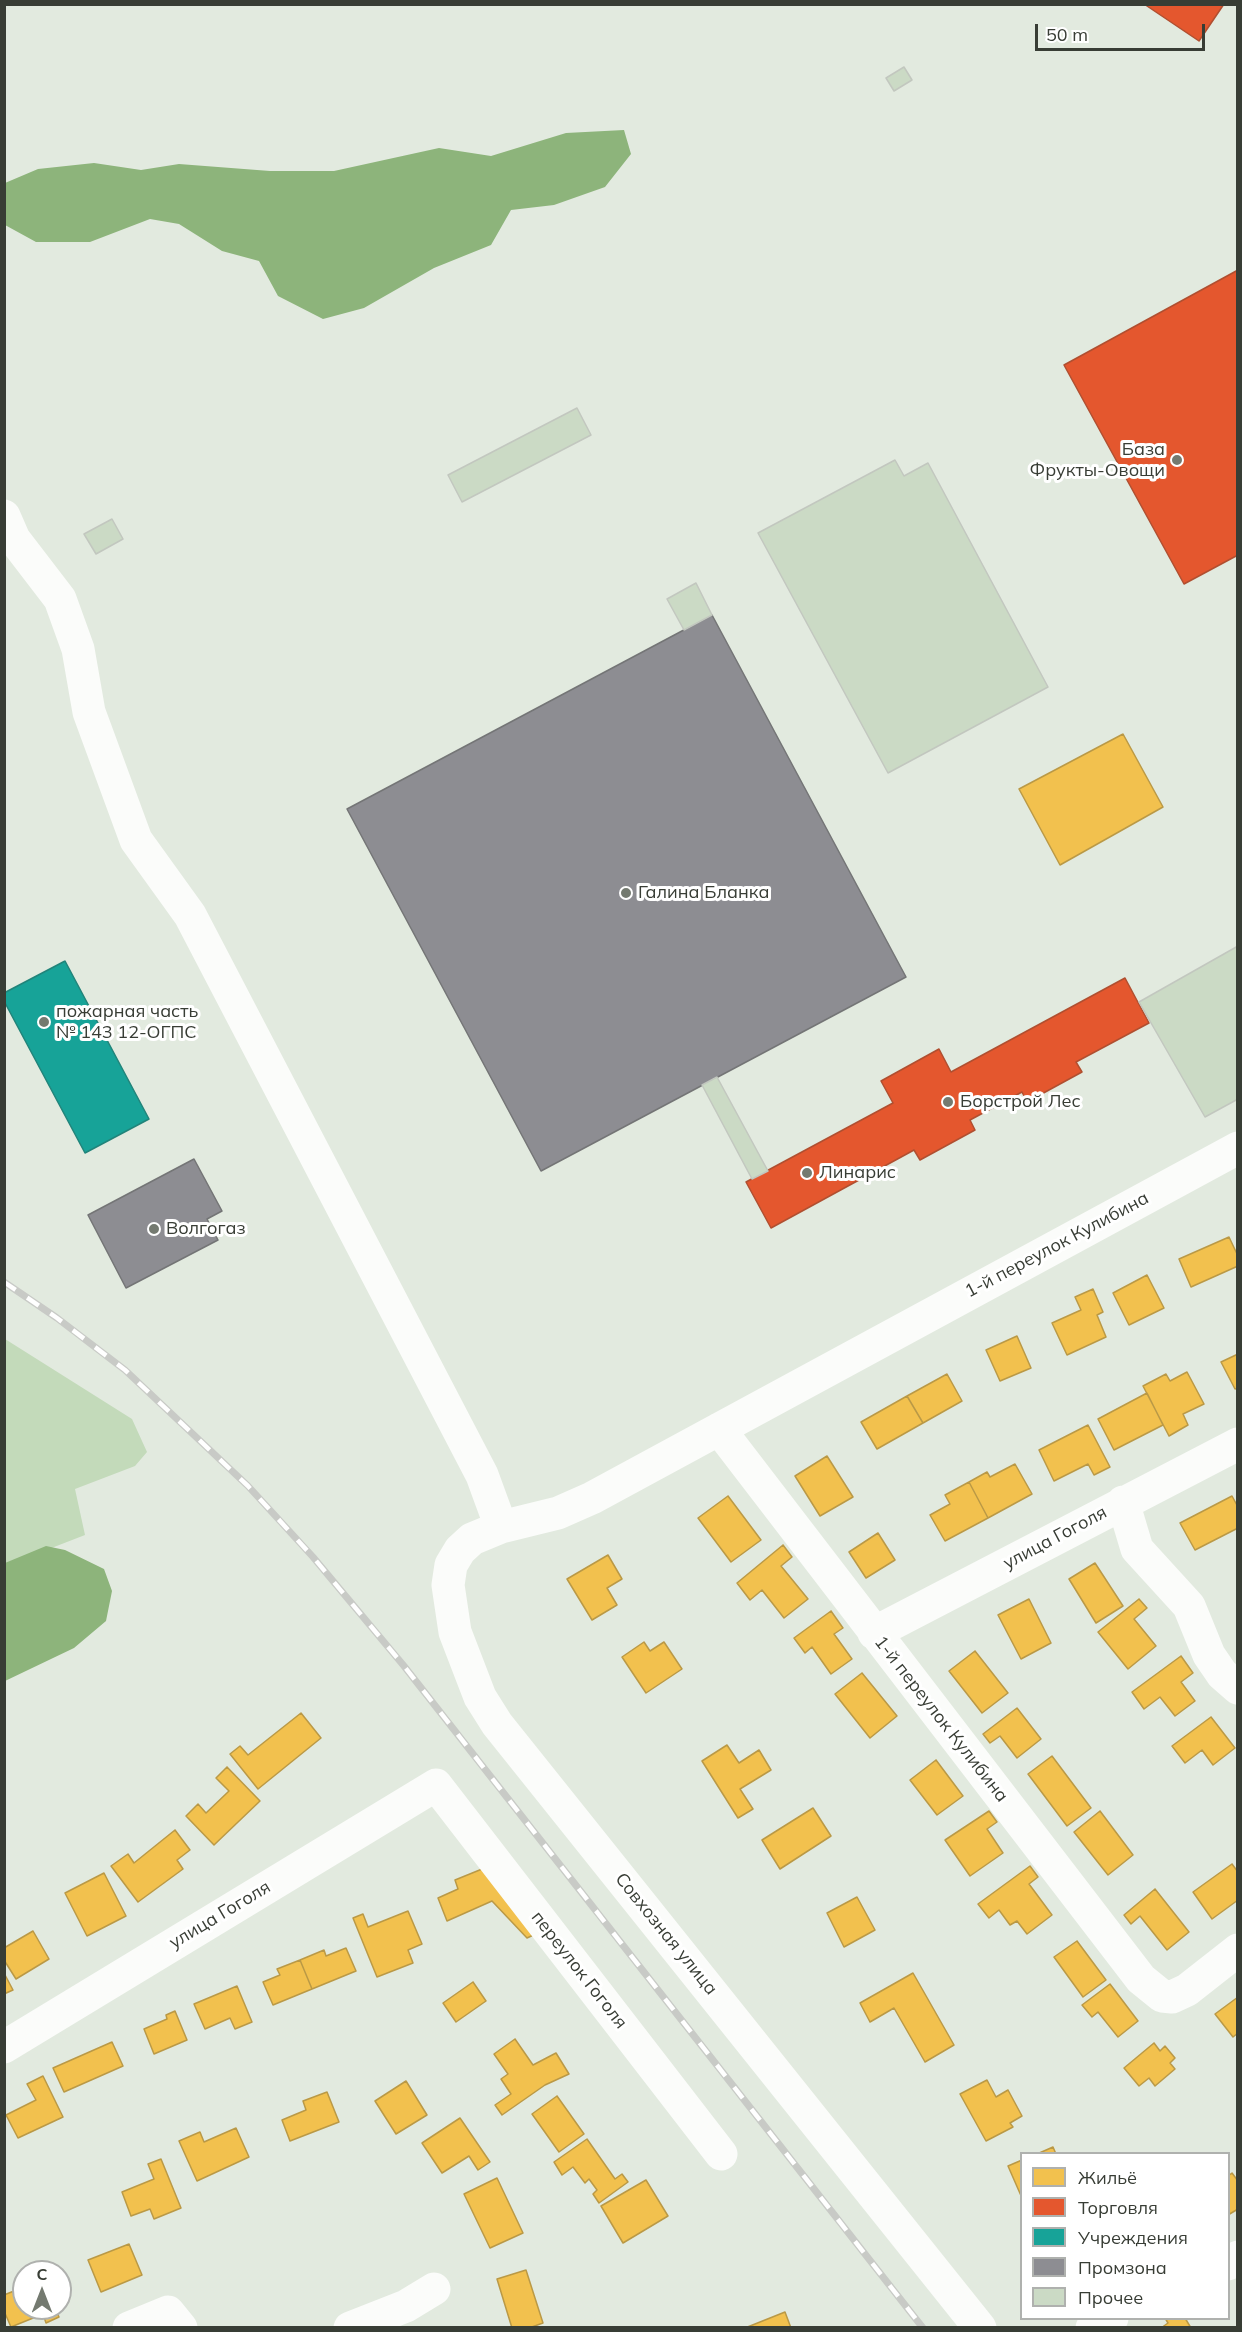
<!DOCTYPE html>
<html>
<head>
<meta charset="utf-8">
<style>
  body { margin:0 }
  #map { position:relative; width:1242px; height:2332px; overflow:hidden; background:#e2eadf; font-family:Mulish,sans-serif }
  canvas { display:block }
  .frame { position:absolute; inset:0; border:6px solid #383d35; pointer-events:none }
  .legend { position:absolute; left:1020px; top:2152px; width:210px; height:168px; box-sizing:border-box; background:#fff; border:2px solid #afb1ae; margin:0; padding:8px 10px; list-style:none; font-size:18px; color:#383d35 }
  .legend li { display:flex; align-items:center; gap:12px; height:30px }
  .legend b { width:30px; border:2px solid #afb1ae }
  .north { position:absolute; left:12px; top:2260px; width:60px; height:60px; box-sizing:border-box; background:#fff; border:2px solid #afb1ae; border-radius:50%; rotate:0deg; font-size:16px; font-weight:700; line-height:24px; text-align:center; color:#383d35 }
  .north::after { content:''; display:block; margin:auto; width:21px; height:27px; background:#747a70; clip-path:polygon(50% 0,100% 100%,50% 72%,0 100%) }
  .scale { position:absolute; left:1035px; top:24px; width:170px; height:27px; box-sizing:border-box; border:3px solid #383d35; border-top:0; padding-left:8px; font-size:18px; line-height:21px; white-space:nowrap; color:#383d35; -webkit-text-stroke:4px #fff; paint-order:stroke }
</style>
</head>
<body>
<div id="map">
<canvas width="1242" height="2332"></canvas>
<div class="frame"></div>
<ul class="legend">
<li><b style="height:16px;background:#f2c14e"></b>Жильё</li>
<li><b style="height:16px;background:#e4572e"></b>Торговля</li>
<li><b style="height:16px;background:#17a398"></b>Учреждения</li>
<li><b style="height:16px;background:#8d8d92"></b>Промзона</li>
<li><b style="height:16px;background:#cbdac5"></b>Прочее</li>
</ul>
<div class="north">С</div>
<div class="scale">50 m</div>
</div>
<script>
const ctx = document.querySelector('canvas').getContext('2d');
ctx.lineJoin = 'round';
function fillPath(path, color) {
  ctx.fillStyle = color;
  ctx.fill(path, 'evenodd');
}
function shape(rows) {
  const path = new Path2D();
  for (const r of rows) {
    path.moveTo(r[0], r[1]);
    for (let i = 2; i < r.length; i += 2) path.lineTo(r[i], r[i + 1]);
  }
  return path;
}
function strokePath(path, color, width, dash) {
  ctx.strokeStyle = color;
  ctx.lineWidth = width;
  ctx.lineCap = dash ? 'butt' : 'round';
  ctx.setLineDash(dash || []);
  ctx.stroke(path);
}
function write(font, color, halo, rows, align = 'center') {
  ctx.font = font + ' Mulish,sans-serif';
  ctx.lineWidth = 6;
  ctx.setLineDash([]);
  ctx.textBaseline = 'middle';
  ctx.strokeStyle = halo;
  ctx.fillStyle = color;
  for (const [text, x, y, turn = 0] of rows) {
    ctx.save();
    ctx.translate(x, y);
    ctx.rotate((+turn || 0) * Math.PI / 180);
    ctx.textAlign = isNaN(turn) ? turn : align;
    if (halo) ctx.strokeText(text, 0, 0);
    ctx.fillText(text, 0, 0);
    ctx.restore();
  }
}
const green = shape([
  [5,1339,132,1419,147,1452,135,1466,75,1489,85,1535,5,1566]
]);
const water = shape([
  [624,130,631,154,605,187,554,205,511,210,491,245,434,268,364,308,323,319,278,296,259,261,222,251,179,224,150,219,90,242,36,242,5,225,5,183,38,169,94,163,141,170,179,164,270,171,334,171,439,148,491,156,566,133],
  [46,1546,65,1550,104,1569,112,1591,106,1621,74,1648,5,1681,5,1563]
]);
const homes = shape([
  [1123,734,1163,807,1060,865,1019,789,1123,734],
  [1229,1237,1238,1256,1238,1266,1191,1287,1179,1259,1229,1237],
  [1147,1275,1164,1308,1129,1325,1113,1293,1147,1275],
  [1093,1289,1103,1312,1097,1315,1106,1337,1067,1355,1052,1323,1081,1310,1075,1297,1093,1289],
  [1017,1336,1031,1368,1000,1381,986,1350,1017,1336],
  [1238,1354,1238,1388,1235,1389,1221,1362,1238,1354],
  [1187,1372,1204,1404,1183,1414,1188,1425,1169,1436,1143,1386,1166,1374,1170,1381,1187,1372],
  [947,1374,962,1401,923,1423,907,1396,947,1374],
  [1147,1393,1163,1425,1114,1450,1098,1419,1147,1393],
  [907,1396,923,1423,877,1449,861,1422,907,1396],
  [1088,1425,1110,1467,1094,1475,1088,1464,1054,1481,1039,1450,1088,1425],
  [827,1456,853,1497,820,1516,795,1476,827,1456],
  [1015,1464,1032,1494,988,1518,969,1482,987,1472,990,1477,1015,1464],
  [969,1482,988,1518,945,1541,930,1515,950,1504,945,1495,969,1482],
  [728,1496,761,1540,731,1562,698,1518,728,1496],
  [1232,1496,1238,1507,1238,1528,1195,1550,1180,1523,1232,1496],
  [878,1533,895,1560,866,1578,849,1552,878,1533],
  [783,1545,792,1557,781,1566,808,1599,784,1618,762,1590,750,1600,737,1583,783,1545],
  [608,1555,622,1579,607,1588,617,1605,592,1620,567,1579,608,1555],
  [1095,1563,1123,1606,1096,1623,1069,1579,1095,1563],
  [1029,1599,1051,1643,1021,1659,998,1615,1029,1599],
  [1139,1599,1147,1608,1134,1619,1156,1646,1128,1669,1098,1632,1139,1599],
  [831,1611,843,1628,834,1634,852,1659,831,1674,812,1647,805,1653,794,1638,831,1611],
  [644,1642,650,1651,664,1642,682,1669,646,1693,622,1657,644,1642],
  [975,1651,1008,1693,982,1713,949,1671,975,1651],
  [1181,1656,1193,1673,1181,1682,1195,1701,1175,1716,1160,1697,1144,1709,1132,1692,1181,1656],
  [862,1673,897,1716,870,1738,835,1694,862,1673],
  [1017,1708,1041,1739,1017,1758,1000,1736,990,1743,983,1734,1017,1708],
  [301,1713,321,1738,258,1789,230,1754,240,1746,248,1755,301,1713],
  [1211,1717,1235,1748,1213,1765,1202,1750,1185,1763,1172,1746,1211,1717],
  [727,1745,739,1763,759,1750,771,1770,740,1789,753,1809,738,1818,702,1761,727,1745],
  [1052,1756,1091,1808,1067,1826,1028,1774,1052,1756],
  [936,1760,963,1796,937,1815,910,1780,936,1760],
  [227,1767,260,1801,214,1845,186,1816,198,1804,206,1813,229,1791,216,1778,227,1767],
  [813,1808,831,1836,780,1869,762,1840,813,1808],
  [989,1811,997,1822,987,1829,1003,1853,970,1876,945,1840,989,1811],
  [1100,1811,1133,1855,1108,1875,1074,1832,1100,1811],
  [175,1830,190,1850,177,1860,183,1869,138,1902,111,1866,128,1854,134,1863,175,1830],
  [1232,1864,1238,1872,1238,1900,1212,1919,1193,1892,1232,1864],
  [1030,1866,1038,1877,1029,1884,1052,1915,1027,1934,1017,1921,1010,1925,999,1910,989,1918,978,1904,1030,1866],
  [487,1867,538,1933,527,1938,492,1901,447,1921,438,1898,458,1889,455,1880,487,1867],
  [104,1873,126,1916,87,1936,65,1893,104,1873],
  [1155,1889,1189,1932,1167,1950,1140,1916,1131,1924,1124,1915,1155,1889],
  [857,1897,875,1930,844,1947,827,1913,857,1897],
  [408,1911,422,1944,408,1950,413,1963,377,1977,353,1918,363,1914,368,1927,408,1911],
  [33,1931,49,1959,16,1979,4,1960,4,1948,33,1931],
  [1077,1941,1106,1980,1083,1997,1054,1957,1077,1941],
  [346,1948,356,1971,312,1989,300,1960,324,1950,326,1956,346,1948],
  [300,1960,312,1989,273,2005,263,1982,280,1975,277,1969,300,1960],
  [4,1973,13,1990,4,1994,4,1973],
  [913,1973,954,2045,925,2062,894,2008,870,2022,860,2003,913,1973],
  [473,1982,486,2001,456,2022,443,2003,473,1982],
  [1110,1984,1138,2021,1118,2037,1098,2012,1092,2017,1082,2005,1110,1984],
  [237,1986,252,2022,235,2029,230,2018,205,2029,194,2004,237,1986],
  [1238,1997,1238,2033,1233,2037,1215,2014,1238,1997],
  [175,2011,187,2040,154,2054,144,2029,167,2019,166,2015,175,2011],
  [515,2039,533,2065,556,2053,569,2074,545,2085,502,2115,495,2105,511,2094,501,2079,508,2074,494,2054,515,2039],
  [112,2042,123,2066,64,2092,53,2068,112,2042],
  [1154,2043,1160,2051,1165,2046,1175,2058,1170,2063,1175,2069,1155,2086,1149,2078,1139,2086,1124,2068,1154,2043],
  [43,2076,63,2117,18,2138,6,2115,36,2100,27,2084,43,2076],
  [987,2080,996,2097,1008,2090,1022,2116,1010,2123,1013,2127,986,2141,960,2094,987,2080],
  [406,2081,427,2115,396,2134,375,2101,406,2081],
  [327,2092,339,2122,290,2141,282,2120,306,2110,303,2101,327,2092],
  [557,2096,584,2134,559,2152,532,2114,557,2096],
  [460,2118,490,2162,478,2170,469,2156,442,2173,422,2143,460,2118],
  [236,2128,249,2157,197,2181,179,2141,200,2132,204,2142,236,2128],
  [587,2139,615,2179,622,2174,628,2182,599,2203,593,2194,597,2190,589,2179,585,2183,573,2167,562,2175,554,2162,587,2139],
  [1053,2147,1056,2154,1037,2154,1053,2147],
  [161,2159,181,2208,154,2219,150,2209,131,2216,122,2192,154,2179,148,2164,161,2159],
  [1022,2160,1022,2198,1008,2166,1022,2160],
  [1232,2173,1238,2181,1238,2209,1228,2215,1228,2176,1232,2173],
  [497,2178,523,2233,490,2248,464,2194,497,2178],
  [646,2180,668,2216,623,2243,601,2206,646,2180],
  [129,2244,142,2275,101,2292,88,2260,129,2244],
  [526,2270,543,2323,529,2328,512,2328,497,2279,526,2270],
  [24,2287,24,2308,55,2308,59,2317,46,2323,43,2314,11,2327,4,2311,4,2295,24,2287],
  [785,2312,791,2328,745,2328,785,2312],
  [1165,2318,1185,2318,1191,2328,1161,2328,1168,2323,1165,2318]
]);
const shops = shape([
  [1144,4,1224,4,1199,41,1144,4],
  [1238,270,1238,555,1184,584,1064,365,1238,270],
  [1125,978,1149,1023,1076,1062,1082,1072,1027,1102,1022,1092,970,1120,975,1130,920,1160,914,1150,771,1228,746,1182,893,1103,881,1081,939,1049,951,1072,1125,978]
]);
const public = shape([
  [65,961,149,1119,85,1153,4,1001,4,993,65,961]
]);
const industry = shape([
  [712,615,906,977,541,1171,347,809,712,615],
  [194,1159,222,1211,207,1219,218,1240,126,1288,88,1215,194,1159]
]);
const building = shape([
  [904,67,912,80,894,91,886,78,904,67],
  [577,408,591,435,462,502,448,475,577,408],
  [895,460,904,476,928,463,1048,687,888,773,758,533,895,460],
  [112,519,123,539,96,554,84,534,112,519],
  [696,583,712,615,684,630,667,599,696,583],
  [1238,946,1238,1099,1205,1117,1139,1002,1238,946],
  [717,1077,768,1171,752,1179,702,1085,717,1077]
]);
const minor = shape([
  [4,516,14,539,60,599,78,649,89,712,136,840,190,915,482,1475,501,1527],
  [719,1429,1141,1979,1162,1996,1172,1997,1187,1990,1238,1950],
  [1123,1502,1137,1549,1189,1606,1209,1655,1222,1674,1238,1688],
  [874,1633,1238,1444],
  [4,2047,436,1785,721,2154],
  [1228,2264,1238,2257],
  [129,2328,168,2312,181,2328],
  [350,2328,406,2306,434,2289],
  [980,2328,497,1724,480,1697,455,1632,448,1585,451,1565,460,1550,472,1539,501,1527,558,1513,592,1498,1238,1148],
  [1092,2328,1112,2318]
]);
const rail = shape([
  [4,1282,57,1318,125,1370,248,1486,313,1557,404,1666,923,2328]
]);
const markers = [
  [1177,460,6,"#747a70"],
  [626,893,6,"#747a70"],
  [44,1022,6,"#747a70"],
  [948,1102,6,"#747a70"],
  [807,1173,6,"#747a70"],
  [154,1229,6,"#747a70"]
];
const poiNames = [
  ["База",1165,450,"right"],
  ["Фрукты-Овощи",1165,471,"right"],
  ["Галина Бланка",638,893],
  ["пожарная часть",56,1012],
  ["№ 143 12-ОГПС",56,1033],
  ["Борстрой Лес",960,1102],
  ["Линарис",819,1173],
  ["Волгогаз",166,1229]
];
const streetNames = [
  ["1-й переулок Кулибина",1057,1245,-28],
  ["улица Гоголя",1055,1538,-28],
  ["1-й переулок Кулибина",941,1719,52],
  ["улица Гоголя",220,1915,-31],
  ["Совхозная улица",666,1934,51],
  ["переулок Гоголя",579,1970,52]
];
fillPath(green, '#c3daba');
fillPath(water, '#8db47b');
fillPath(homes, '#f2c14e');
strokePath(homes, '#ba9946', 1.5);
fillPath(shops, '#e4572e');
strokePath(shops, '#b04f30', 1.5);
fillPath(public, '#17a398');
strokePath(public, '#21847a', 1.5);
fillPath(industry, '#8d8d92');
strokePath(industry, '#747576', 1.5);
fillPath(building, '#cbdac5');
strokePath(building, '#c2c7bf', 1.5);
strokePath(minor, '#fbfcfa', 33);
strokePath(rail, '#c8cac6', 7);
strokePath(rail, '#fff', 4.5, [14]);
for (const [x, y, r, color] of markers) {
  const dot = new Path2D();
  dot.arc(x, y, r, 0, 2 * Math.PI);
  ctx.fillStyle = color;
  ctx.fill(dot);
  strokePath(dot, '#fff', 2);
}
write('18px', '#383d35', '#fff', poiNames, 'left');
write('18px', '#383d35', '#fff', streetNames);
</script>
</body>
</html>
